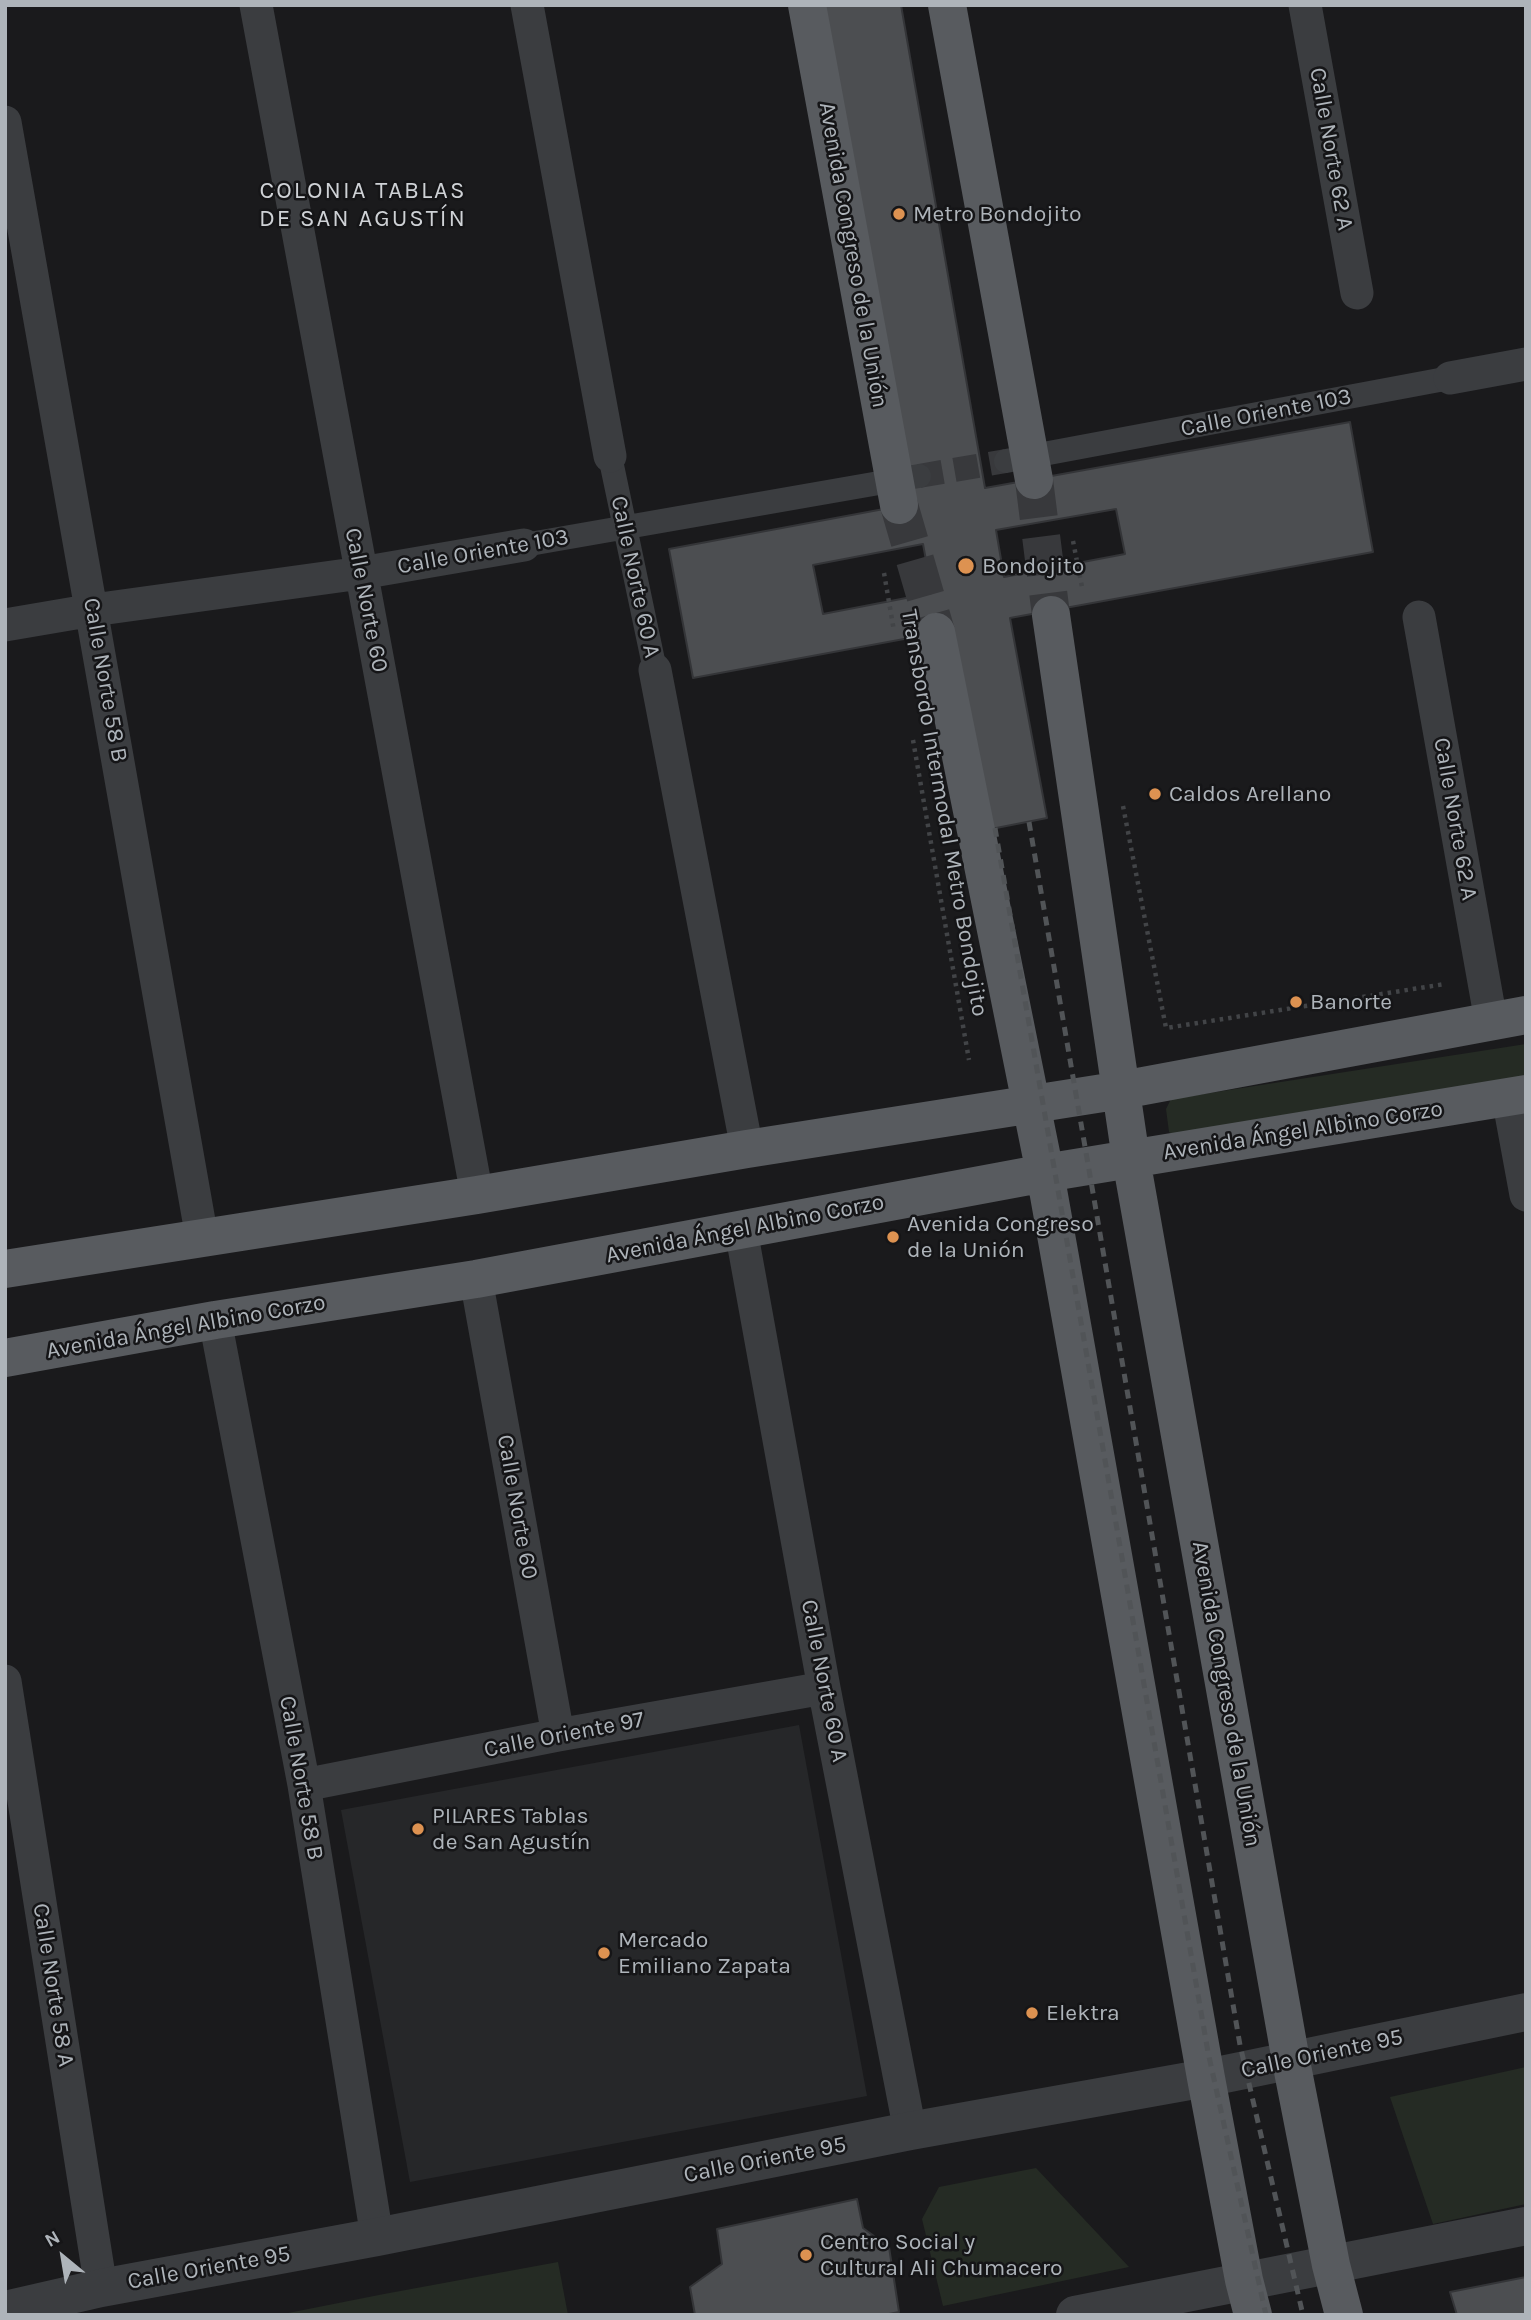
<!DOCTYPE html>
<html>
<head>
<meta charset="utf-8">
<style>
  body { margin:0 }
  #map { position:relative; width:1531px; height:2320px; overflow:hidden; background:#1a1a1c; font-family:Karla,sans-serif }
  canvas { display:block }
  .frame { position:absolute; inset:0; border:7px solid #aeb4ba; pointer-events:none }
  .north { position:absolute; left:28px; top:2222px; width:70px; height:70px; -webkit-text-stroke:5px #151517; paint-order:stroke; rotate:330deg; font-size:19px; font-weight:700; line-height:28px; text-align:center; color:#aeb4ba }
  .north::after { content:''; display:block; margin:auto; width:24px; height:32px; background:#aeb4ba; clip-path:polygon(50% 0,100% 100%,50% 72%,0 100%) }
</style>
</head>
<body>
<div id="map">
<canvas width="1531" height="2320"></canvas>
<div class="frame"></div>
<div class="north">N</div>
</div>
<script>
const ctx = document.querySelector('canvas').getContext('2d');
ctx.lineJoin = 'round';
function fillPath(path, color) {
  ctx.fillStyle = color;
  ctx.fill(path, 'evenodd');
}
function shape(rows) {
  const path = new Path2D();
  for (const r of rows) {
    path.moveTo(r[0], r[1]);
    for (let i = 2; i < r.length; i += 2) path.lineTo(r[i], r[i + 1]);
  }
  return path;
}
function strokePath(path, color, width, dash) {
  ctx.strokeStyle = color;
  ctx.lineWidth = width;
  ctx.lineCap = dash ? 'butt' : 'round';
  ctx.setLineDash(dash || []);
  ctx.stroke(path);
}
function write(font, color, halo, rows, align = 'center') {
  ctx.font = font + ' Karla,sans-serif';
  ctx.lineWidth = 5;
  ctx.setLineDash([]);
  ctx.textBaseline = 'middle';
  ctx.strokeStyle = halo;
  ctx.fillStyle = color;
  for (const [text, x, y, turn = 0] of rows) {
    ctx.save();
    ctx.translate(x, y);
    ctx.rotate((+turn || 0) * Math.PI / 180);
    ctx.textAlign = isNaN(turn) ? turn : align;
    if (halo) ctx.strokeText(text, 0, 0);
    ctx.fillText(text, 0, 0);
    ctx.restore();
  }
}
const built = shape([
  [799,1725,867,2096,410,2182,341,1810]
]);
const green = shape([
  [1526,1044,1526,1084,1181,1141,1169,1132,1166,1109,1171,1099],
  [1526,2067,1526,2204,1433,2224,1390,2097],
  [1036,2168,1129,2267,943,2306,922,2219,939,2187],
  [558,2262,568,2315,278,2315,384,2294]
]);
const building = shape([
  [823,5,901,5,985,488,1350,422,1373,552,1010,618,1047,818,981,831,942,632,693,678,669,549,916,503,823,5],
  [1116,509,1125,554,1004,577,996,530,1116,509],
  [923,544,932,593,823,614,813,565,923,544],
  [857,2199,863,2228,889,2247,899,2312,884,2315,695,2315,690,2287,722,2264,717,2229,857,2199],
  [1526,2277,1526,2315,1457,2315,1450,2292,1526,2277]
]);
const pedestrianTunnel = shape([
  [919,476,1006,461]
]);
const primaryTunnel = shape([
  [1034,480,1051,615],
  [899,505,936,632]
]);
const path = shape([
  [1073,541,1082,587],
  [884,573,894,631],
  [913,740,969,1060],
  [1123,806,1166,1028,1445,984]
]);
const pedestrian = shape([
  [610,456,655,670],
  [1006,461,1450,378],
  [524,545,919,476]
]);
const minor = shape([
  [256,5,477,1195],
  [527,5,610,456],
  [1305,5,1357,293],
  [5,122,202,1238],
  [1450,378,1526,364],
  [1419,617,1491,1021],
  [5,625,93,610,361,573,524,545],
  [655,670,747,1149],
  [1508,1097,1526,1195],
  [741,1230,824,1688,910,2131],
  [476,1279,558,1735],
  [215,1320,304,1785,377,2237],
  [5,1681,101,2288],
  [304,1785,558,1735,824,1688]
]);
const tertiary = shape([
  [5,2310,101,2288,377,2237,910,2131,1206,2078,1526,2012],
  [1075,2315,1526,2226]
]);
const primary = shape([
  [807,5,899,505],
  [947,5,1034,480],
  [1051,615,1131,1159,1291,2061,1331,2265,1344,2315],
  [936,632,1045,1173,1206,2078,1244,2280,1253,2315],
  [5,1269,477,1195,747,1149,1122,1090,1526,1015],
  [5,1358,215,1320,476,1279,1045,1173,1526,1094]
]);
const rail = shape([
  [1029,822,1240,2045,1303,2315],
  [995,828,1208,2052,1266,2315]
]);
const markers = [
  [899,214,7,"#dd9251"],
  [966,566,9,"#dd9251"],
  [1155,794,7,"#dd9251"],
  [1296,1002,7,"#dd9251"],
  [893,1237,7,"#dd9251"],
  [418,1829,7,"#dd9251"],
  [604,1953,7,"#dd9251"],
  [1032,2013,7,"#dd9251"],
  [806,2255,7,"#dd9251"]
];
const streetNames = [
  ["Calle Norte 62 A",1331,149,80],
  ["Avenida Congreso de la Unión",853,255,80],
  ["Calle Oriente 103",1266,413,-11],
  ["Calle Oriente 103",483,552,-10],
  ["Calle Norte 60 A",635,577,78],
  ["Calle Norte 60",366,600,79],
  ["Calle Norte 58 B",105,680,80],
  ["Transbordo Intermodal Metro Bondojito",944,813,80],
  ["Calle Norte 62 A",1455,819,80],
  ["Avenida Ángel Albino Corzo",1303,1131,-9],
  ["Avenida Ángel Albino Corzo",745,1229,-11],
  ["Avenida Ángel Albino Corzo",186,1327,-10],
  ["Calle Norte 60",517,1507,80],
  ["Calle Norte 60 A",824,1681,79],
  ["Avenida Congreso de la Unión",1226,1694,80],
  ["Calle Oriente 97",564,1735,-11],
  ["Calle Norte 58 B",301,1778,80],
  ["Calle Norte 58 A",53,1985,81],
  ["Calle Oriente 95",1322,2054,-12],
  ["Calle Oriente 95",765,2160,-11],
  ["Calle Oriente 95",209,2268,-10]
];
const poiNames = [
  ["Metro Bondojito",913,214],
  ["Bondojito",982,566],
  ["Caldos Arellano",1169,794],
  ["Banorte",1310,1002],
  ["Avenida Congreso",907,1224],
  ["de la Unión",907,1250],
  ["PILARES Tablas",432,1816],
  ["de San Agustín",432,1842],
  ["Mercado",618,1940],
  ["Emiliano Zapata",618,1966],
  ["Elektra",1046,2013],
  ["Centro Social y",820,2242],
  ["Cultural Ali Chumacero",820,2268]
];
const neighbourhoodNames = [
  ["COLONIA TABLAS",363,191],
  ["DE SAN AGUSTÍN",363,219]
];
fillPath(built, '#262729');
fillPath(green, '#252b24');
fillPath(building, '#4c4e51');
strokePath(building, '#343538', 2);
strokePath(pedestrianTunnel, '#38393c', 24, [24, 12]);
strokePath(primaryTunnel, '#38393c', 38, [38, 19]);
strokePath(path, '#424447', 4.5, [3.5, 5]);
strokePath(pedestrian, '#3b3d40', 24);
strokePath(minor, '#3b3d40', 33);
strokePath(tertiary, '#3b3d40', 38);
strokePath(primary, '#585b5f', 38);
strokePath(rail, '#515457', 5, [9, 7]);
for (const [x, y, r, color] of markers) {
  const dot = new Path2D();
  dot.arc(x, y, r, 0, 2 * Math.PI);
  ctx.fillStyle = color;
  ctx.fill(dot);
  strokePath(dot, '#151517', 2.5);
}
write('23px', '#aeb4ba', '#151517', streetNames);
write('23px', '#aeb4ba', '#151517', poiNames, 'left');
ctx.letterSpacing = '2px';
write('24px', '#cfd2d6', '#151517', neighbourhoodNames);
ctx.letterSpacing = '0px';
</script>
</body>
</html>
